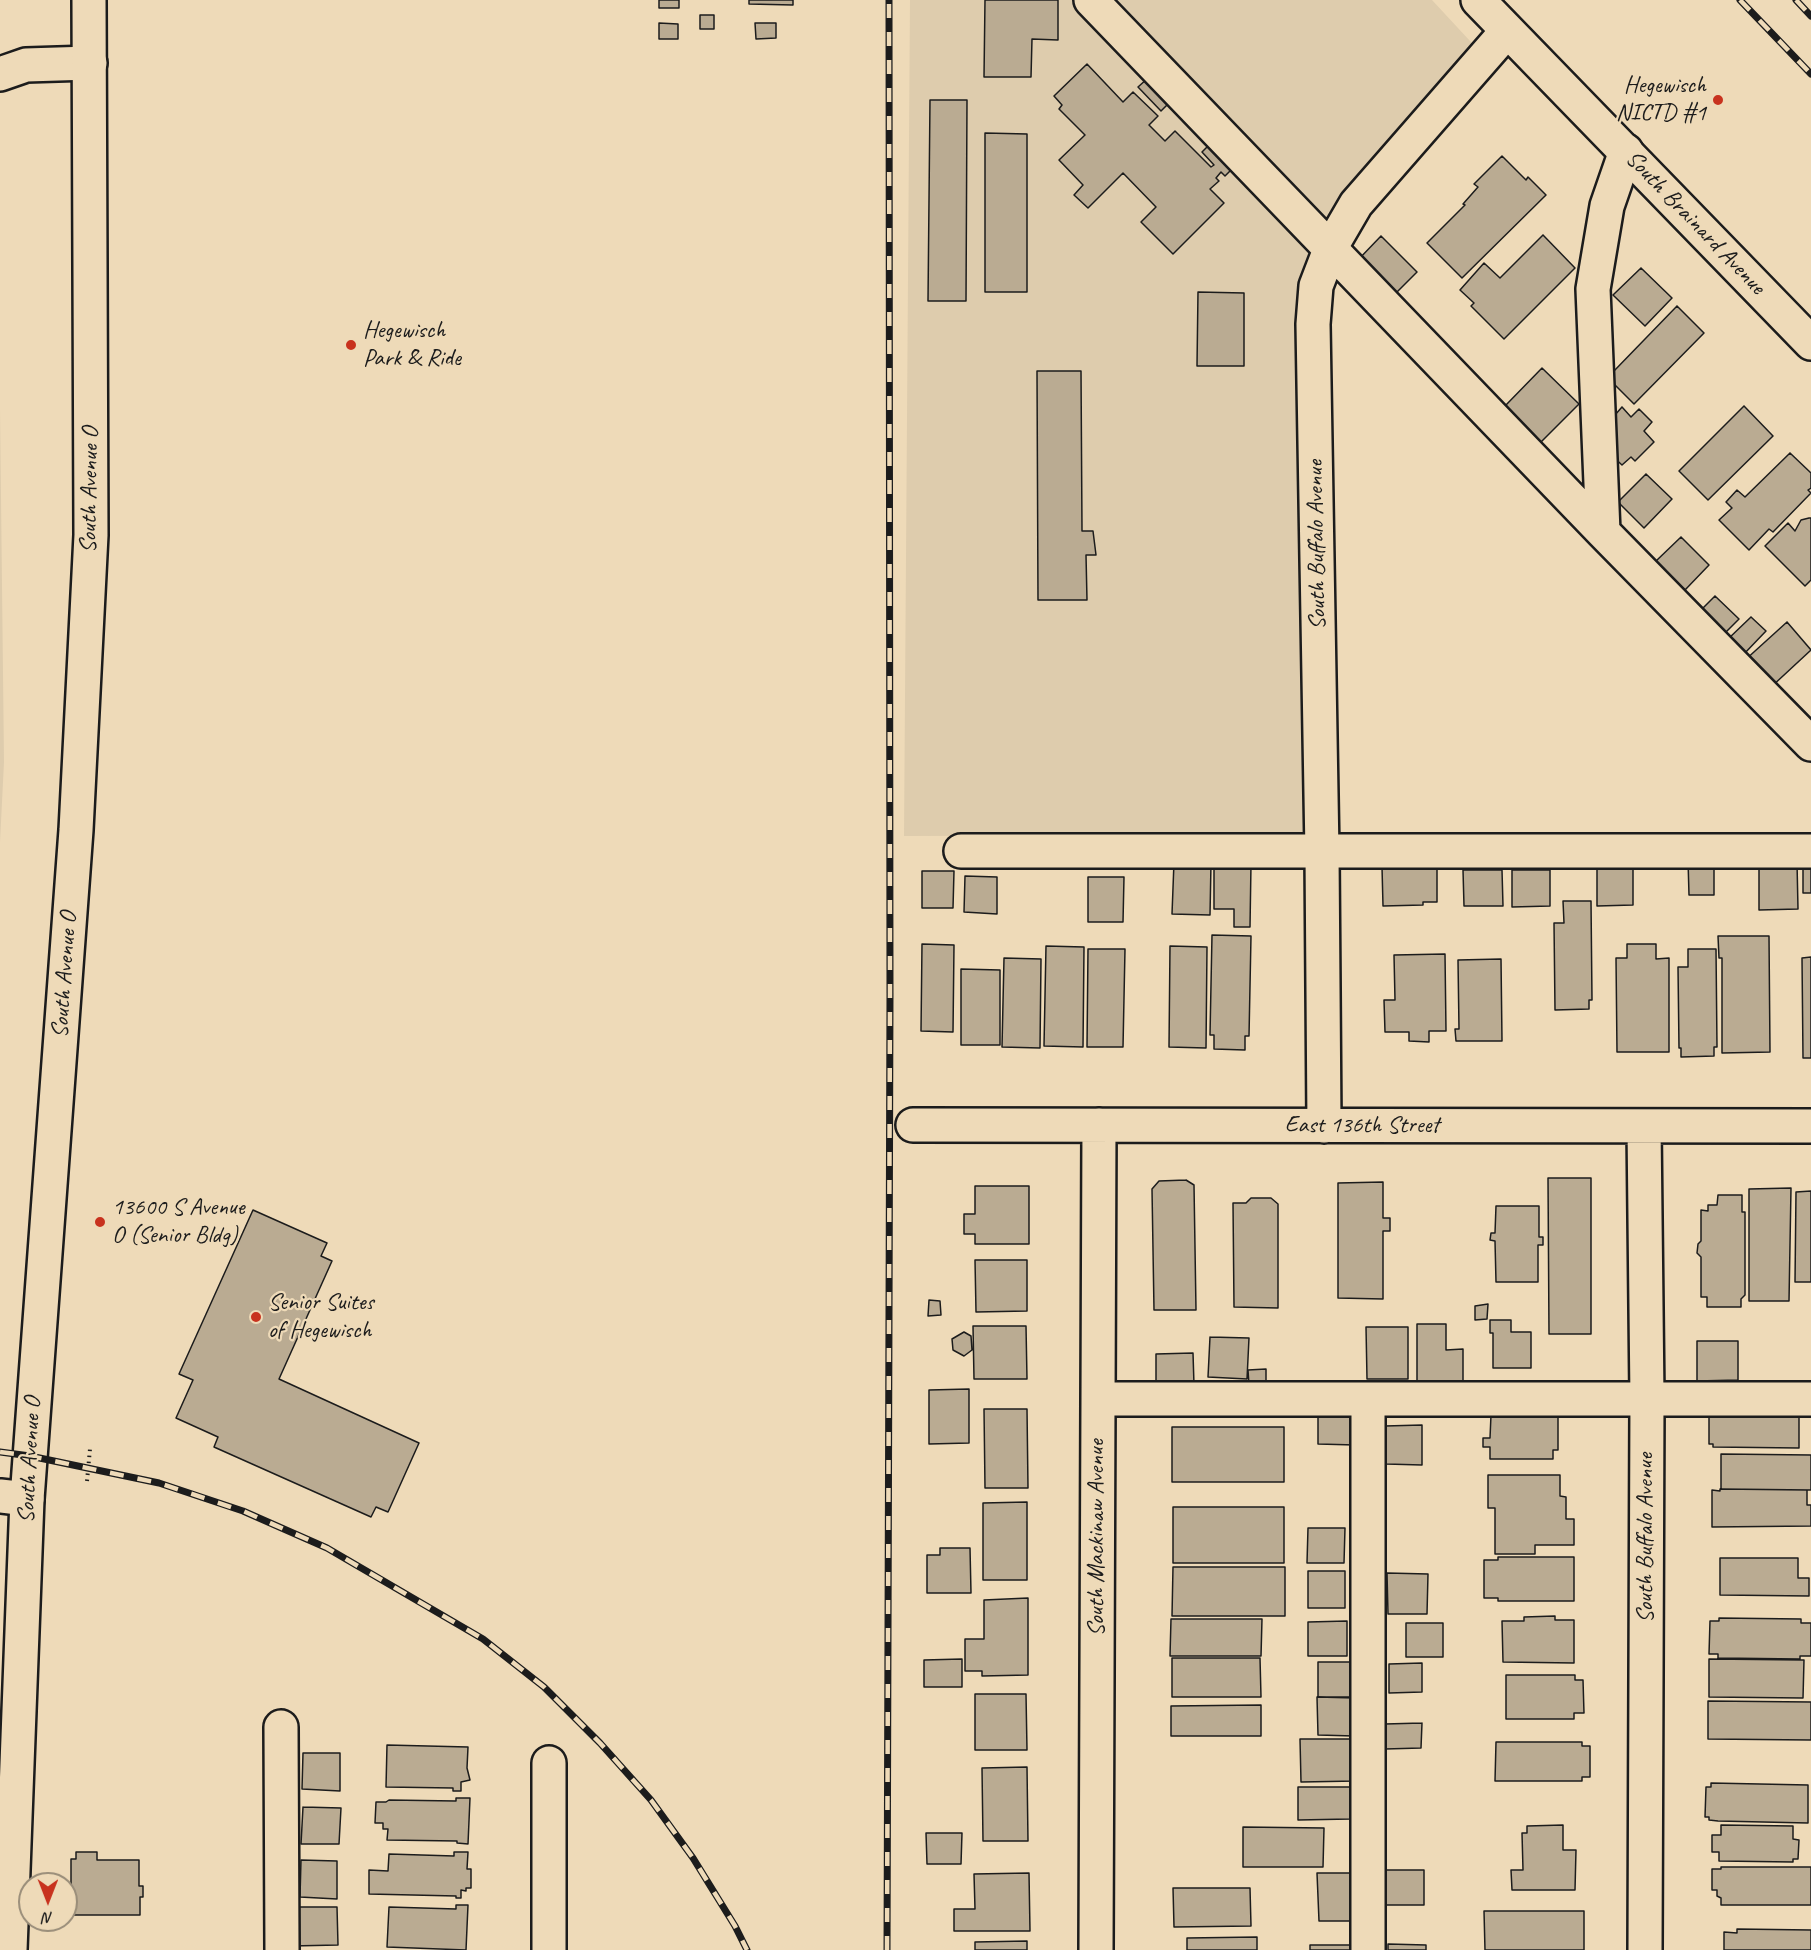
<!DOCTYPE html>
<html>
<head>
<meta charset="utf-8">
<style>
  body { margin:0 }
  #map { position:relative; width:1811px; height:1950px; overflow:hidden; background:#eedab8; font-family:Caveat,sans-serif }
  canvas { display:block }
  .north { position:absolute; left:18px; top:1872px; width:60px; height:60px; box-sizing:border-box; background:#eedab8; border:2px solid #9a8e7a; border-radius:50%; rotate:180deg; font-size:16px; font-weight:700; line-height:24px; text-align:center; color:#1c1c1c }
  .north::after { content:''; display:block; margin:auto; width:21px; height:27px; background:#c8321e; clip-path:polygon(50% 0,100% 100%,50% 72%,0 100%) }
</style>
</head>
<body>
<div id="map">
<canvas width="1811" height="1950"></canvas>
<div class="north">N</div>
</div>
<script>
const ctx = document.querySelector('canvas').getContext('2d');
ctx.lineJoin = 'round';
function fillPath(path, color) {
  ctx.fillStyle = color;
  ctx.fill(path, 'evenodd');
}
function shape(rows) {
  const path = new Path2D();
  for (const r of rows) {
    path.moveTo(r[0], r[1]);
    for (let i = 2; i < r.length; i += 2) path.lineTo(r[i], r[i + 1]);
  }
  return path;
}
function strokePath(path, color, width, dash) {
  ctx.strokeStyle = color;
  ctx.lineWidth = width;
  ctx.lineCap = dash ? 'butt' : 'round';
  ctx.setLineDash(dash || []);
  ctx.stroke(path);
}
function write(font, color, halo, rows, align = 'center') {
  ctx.font = font + ' Caveat,sans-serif';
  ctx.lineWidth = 4.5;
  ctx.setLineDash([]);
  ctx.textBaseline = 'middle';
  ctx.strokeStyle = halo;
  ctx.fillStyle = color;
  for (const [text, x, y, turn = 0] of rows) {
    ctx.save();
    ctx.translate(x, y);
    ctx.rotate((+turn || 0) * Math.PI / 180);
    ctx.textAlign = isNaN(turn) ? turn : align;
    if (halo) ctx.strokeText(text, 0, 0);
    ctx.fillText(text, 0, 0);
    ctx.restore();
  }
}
const built = shape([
  [910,0,1432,0,1483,55,1313,248,1298,280,1308,835,904,836],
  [0,409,4,762,0,842]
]);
const building = shape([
  [659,0,679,0,679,8,659,8,659,0],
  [749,0,793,0,793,5,749,4,749,0],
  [985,0,1058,0,1058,40,1032,39,1031,77,984,77,985,0],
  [700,15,714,15,714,29,700,29,700,15],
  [659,23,678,24,678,39,659,39,659,23],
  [755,23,776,23,776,38,756,39,755,23],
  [1087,64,1123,102,1133,92,1158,116,1149,125,1165,141,1175,131,1211,167,1214,165,1202,152,1211,143,1234,167,1225,176,1221,172,1216,178,1219,181,1210,189,1224,203,1173,254,1141,222,1156,207,1123,173,1088,208,1074,195,1083,185,1059,160,1085,135,1059,109,1062,105,1054,96,1087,64],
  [1148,78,1170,102,1161,111,1138,87,1148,78],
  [930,100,967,100,966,301,928,301,930,100],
  [985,133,1027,134,1027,292,985,292,985,133],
  [1502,156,1526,180,1528,177,1546,195,1462,278,1427,243,1465,205,1463,204,1478,187,1474,184,1502,156],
  [1543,235,1575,268,1504,339,1471,306,1474,303,1460,290,1484,263,1500,278,1543,235],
  [1381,236,1417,272,1393,296,1357,261,1381,236],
  [1641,268,1672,298,1645,326,1613,295,1641,268],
  [1198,292,1244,293,1244,366,1197,366,1198,292],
  [1677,306,1704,333,1634,404,1614,384,1613,372,1677,306],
  [1542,368,1579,404,1541,442,1505,406,1542,368],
  [1037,371,1081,371,1082,531,1093,531,1096,555,1086,555,1087,600,1038,600,1037,371],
  [1744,406,1773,436,1708,500,1679,471,1744,406],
  [1622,407,1631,417,1639,409,1652,422,1644,431,1654,442,1635,461,1631,457,1622,465,1608,452,1607,424,1622,407],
  [1790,453,1811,473,1811,488,1808,490,1811,493,1773,532,1769,529,1749,550,1719,520,1732,508,1726,502,1737,490,1745,497,1790,453],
  [1646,474,1672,499,1644,528,1618,502,1646,474],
  [1809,518,1811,518,1811,580,1805,586,1765,546,1788,523,1795,531,1801,520,1809,518],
  [1681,537,1709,565,1685,590,1656,561,1681,537],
  [1715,596,1739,619,1723,635,1699,612,1715,596],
  [1751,617,1766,631,1743,655,1727,640,1751,617],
  [1787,622,1811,650,1770,688,1744,661,1787,622],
  [1688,860,1714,860,1714,895,1689,895,1688,860],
  [1803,860,1811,860,1811,893,1803,893,1803,860],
  [1174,862,1211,863,1210,915,1172,914,1174,862],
  [1797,862,1798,909,1759,910,1759,863,1797,862],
  [1214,863,1251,864,1250,927,1234,927,1234,909,1214,909,1214,863],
  [1382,867,1437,867,1437,902,1423,902,1423,905,1383,906,1382,867],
  [1597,867,1633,867,1633,905,1597,906,1597,867],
  [1463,870,1502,870,1503,906,1464,906,1463,870],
  [1512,870,1550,870,1550,906,1512,907,1512,870],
  [922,871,954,871,953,908,922,908,922,871],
  [965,876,997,877,997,914,964,912,965,876],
  [1088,877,1124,877,1123,922,1088,922,1088,877],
  [1563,901,1591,901,1592,1000,1589,1000,1589,1009,1555,1010,1554,923,1564,923,1563,901],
  [1212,935,1251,936,1249,1036,1245,1036,1245,1050,1214,1049,1214,1035,1210,1035,1212,935],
  [1718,936,1769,936,1770,1052,1722,1053,1722,958,1719,958,1718,936],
  [922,944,954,945,953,1032,921,1031,922,944],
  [1627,944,1656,944,1656,959,1669,958,1669,1052,1617,1052,1616,958,1627,958,1627,944],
  [1046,946,1084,947,1083,1047,1044,1046,1046,946],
  [1170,946,1207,947,1206,1048,1169,1047,1170,946],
  [1088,949,1125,949,1123,1047,1087,1047,1088,949],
  [1688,949,1716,949,1717,1047,1714,1047,1714,1056,1681,1057,1681,1048,1679,1048,1678,967,1688,967,1688,949],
  [1445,954,1446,1031,1429,1031,1429,1042,1409,1041,1409,1032,1385,1032,1384,1000,1395,1000,1394,955,1445,954],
  [1811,957,1811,1058,1803,1058,1802,958,1811,957],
  [1004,958,1041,959,1040,1048,1002,1047,1004,958],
  [1501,959,1502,1041,1456,1041,1455,1029,1459,1029,1458,960,1501,959],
  [961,969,1000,970,1000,1045,961,1045,961,969],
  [1548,1178,1591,1178,1591,1334,1549,1334,1548,1178],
  [1186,1180,1194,1185,1196,1310,1154,1310,1152,1189,1159,1181,1186,1180],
  [1383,1182,1383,1218,1390,1218,1390,1231,1383,1231,1383,1299,1338,1298,1338,1183,1383,1182],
  [975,1186,1029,1186,1029,1244,975,1244,975,1234,964,1234,964,1214,975,1214,975,1186],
  [1791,1188,1789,1301,1749,1301,1749,1189,1791,1188],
  [1811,1191,1811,1282,1795,1282,1796,1192,1811,1191],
  [1718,1195,1742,1195,1742,1212,1745,1212,1745,1295,1741,1299,1741,1307,1707,1307,1707,1297,1701,1297,1701,1257,1697,1253,1698,1244,1701,1241,1701,1210,1708,1211,1708,1205,1717,1205,1718,1195],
  [1251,1198,1271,1198,1278,1204,1278,1308,1234,1307,1233,1203,1246,1203,1251,1198],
  [1496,1206,1539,1206,1539,1237,1543,1237,1543,1245,1538,1245,1538,1282,1496,1282,1495,1241,1490,1240,1491,1233,1495,1233,1496,1206],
  [253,1210,327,1243,321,1256,332,1261,279,1379,419,1443,388,1512,376,1507,371,1517,214,1447,218,1437,176,1418,193,1380,179,1374,253,1210],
  [975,1260,1027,1260,1027,1311,976,1312,975,1260],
  [929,1300,940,1301,941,1315,928,1316,929,1300],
  [1488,1304,1487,1319,1475,1320,1475,1306,1488,1304],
  [1490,1320,1511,1320,1511,1332,1531,1332,1531,1368,1493,1368,1493,1333,1490,1333,1490,1320],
  [1417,1324,1446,1324,1446,1350,1463,1349,1463,1385,1417,1386,1417,1324],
  [973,1326,1026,1326,1027,1379,974,1379,973,1326],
  [1366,1327,1408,1327,1408,1379,1367,1379,1366,1327],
  [964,1332,971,1336,972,1350,964,1356,953,1350,952,1339,964,1332],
  [1210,1337,1249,1338,1247,1379,1208,1377,1210,1337],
  [1697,1341,1738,1341,1738,1380,1697,1381,1697,1341],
  [1193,1353,1194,1385,1156,1385,1156,1354,1193,1353],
  [1266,1369,1266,1384,1249,1385,1248,1370,1266,1369],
  [969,1389,969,1443,929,1444,929,1390,969,1389],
  [984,1409,1027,1409,1028,1488,985,1488,984,1409],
  [1318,1412,1355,1413,1355,1445,1318,1444,1318,1412],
  [1799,1412,1799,1448,1713,1447,1713,1444,1709,1444,1709,1414,1799,1412],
  [1491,1415,1558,1415,1558,1450,1553,1450,1553,1459,1490,1459,1490,1447,1483,1447,1483,1438,1490,1438,1491,1415],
  [1422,1425,1422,1465,1386,1464,1385,1426,1422,1425],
  [1172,1427,1284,1427,1284,1482,1172,1482,1172,1427],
  [1721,1454,1811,1455,1811,1490,1721,1489,1721,1454],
  [1488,1475,1560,1475,1560,1496,1566,1497,1566,1519,1574,1519,1574,1545,1535,1545,1535,1554,1495,1554,1495,1508,1488,1508,1488,1475],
  [1720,1489,1807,1490,1807,1505,1811,1505,1811,1526,1712,1527,1712,1490,1720,1491,1720,1489],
  [1027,1502,1027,1580,983,1580,983,1503,1027,1502],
  [1173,1507,1284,1507,1284,1563,1173,1563,1173,1507],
  [1308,1528,1345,1528,1344,1563,1307,1563,1308,1528],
  [940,1548,970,1548,971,1593,927,1593,927,1555,940,1555,940,1548],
  [1498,1557,1574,1557,1574,1601,1498,1601,1498,1598,1484,1598,1484,1560,1498,1560,1498,1557],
  [1720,1558,1798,1558,1798,1578,1809,1578,1809,1596,1720,1595,1720,1558],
  [1173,1567,1285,1567,1285,1616,1172,1616,1173,1567],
  [1308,1571,1345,1571,1345,1608,1308,1608,1308,1571],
  [1387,1573,1428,1574,1427,1614,1388,1614,1387,1573],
  [1028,1598,1028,1675,982,1676,982,1671,965,1671,965,1639,984,1639,984,1600,1028,1598],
  [1555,1616,1555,1620,1574,1620,1574,1663,1503,1662,1502,1621,1524,1621,1524,1617,1555,1616],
  [1719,1618,1801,1619,1801,1623,1811,1623,1811,1656,1800,1656,1800,1659,1718,1658,1718,1654,1709,1654,1710,1621,1719,1621,1719,1618],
  [1171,1619,1262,1619,1261,1656,1170,1656,1171,1619],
  [1347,1621,1347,1656,1308,1656,1308,1622,1347,1621],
  [1406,1623,1443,1623,1443,1657,1406,1657,1406,1623],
  [1172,1658,1260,1658,1261,1697,1172,1697,1172,1658],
  [962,1659,962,1687,924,1687,924,1660,962,1659],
  [1709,1659,1804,1660,1803,1698,1709,1697,1709,1659],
  [1318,1662,1352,1662,1353,1697,1318,1697,1318,1662],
  [1422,1663,1422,1692,1389,1693,1389,1664,1422,1663],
  [1506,1675,1575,1675,1575,1680,1583,1680,1584,1713,1574,1713,1574,1719,1506,1719,1506,1675],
  [975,1694,1026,1694,1027,1750,975,1750,975,1694],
  [1317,1697,1355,1698,1354,1736,1318,1735,1317,1697],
  [1708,1701,1811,1702,1811,1740,1708,1739,1708,1701],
  [1261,1705,1261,1736,1171,1736,1171,1706,1261,1705],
  [1422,1723,1421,1748,1385,1749,1385,1724,1422,1723],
  [1300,1739,1356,1739,1356,1781,1301,1782,1300,1739],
  [1496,1742,1582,1742,1582,1746,1590,1746,1590,1777,1582,1777,1582,1781,1495,1781,1496,1742],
  [387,1745,468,1747,467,1768,470,1780,461,1782,461,1791,453,1791,453,1788,386,1787,387,1745],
  [303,1753,340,1753,340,1791,302,1789,303,1753],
  [1027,1767,1028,1841,983,1841,982,1768,1027,1767],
  [1711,1783,1808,1785,1808,1823,1718,1821,1709,1820,1709,1817,1705,1817,1706,1787,1711,1787,1711,1783],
  [1298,1787,1351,1787,1350,1819,1298,1820,1298,1787],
  [456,1798,470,1798,468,1844,457,1843,457,1841,387,1840,388,1829,383,1829,383,1823,375,1823,376,1802,386,1802,389,1800,456,1801,456,1798],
  [303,1807,341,1808,339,1844,301,1844,303,1807],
  [1563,1825,1563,1850,1576,1850,1575,1890,1512,1890,1511,1870,1523,1870,1522,1833,1527,1833,1527,1826,1563,1825],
  [1721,1825,1793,1826,1793,1839,1799,1840,1798,1859,1793,1859,1793,1862,1719,1861,1719,1852,1712,1852,1712,1835,1721,1835,1721,1825],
  [1243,1827,1324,1828,1323,1867,1243,1867,1243,1827],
  [926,1833,962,1833,961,1864,927,1864,926,1833],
  [76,1852,97,1852,97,1860,139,1860,139,1886,143,1886,143,1897,140,1897,140,1915,71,1915,71,1859,76,1859,76,1852],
  [454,1852,468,1852,467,1869,471,1869,471,1888,466,1888,466,1891,461,1890,461,1898,456,1898,456,1896,369,1894,369,1870,388,1871,389,1854,454,1856,454,1852],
  [301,1860,337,1861,337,1899,300,1897,301,1860],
  [1721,1867,1811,1867,1811,1905,1721,1905,1721,1898,1717,1896,1717,1890,1712,1890,1712,1869,1721,1869,1721,1867],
  [1384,1870,1424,1870,1424,1905,1384,1905,1384,1870],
  [1029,1873,1030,1931,954,1931,954,1909,975,1909,974,1874,1029,1873],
  [1317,1873,1358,1873,1355,1921,1319,1921,1317,1873],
  [1173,1888,1250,1888,1251,1926,1174,1927,1173,1888],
  [456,1905,468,1905,466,1950,387,1947,389,1907,456,1909,456,1905],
  [291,1907,337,1907,338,1945,291,1946,291,1907],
  [1484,1911,1584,1911,1584,1950,1485,1950,1484,1911],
  [1737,1929,1811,1930,1811,1950,1724,1950,1724,1932,1737,1933,1737,1929],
  [1257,1937,1257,1950,1187,1950,1187,1938,1257,1937],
  [1027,1941,1027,1950,975,1950,975,1942,1027,1941],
  [1388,1944,1426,1945,1426,1950,1388,1950,1388,1944],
  [1310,1945,1351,1945,1351,1950,1310,1950,1310,1945]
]);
const path = shape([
  [87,1481,90,1449]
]);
const minor = shape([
  [1091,0,1603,532,1811,744],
  [0,74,26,65,90,63],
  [1603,532,1593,289,1607,206,1626,151],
  [961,851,1811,851],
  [913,1125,1811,1126],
  [1324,1126,1322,853,1313,324,1316,286,1331,247,1356,204,1507,31],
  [1644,1126,1647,1399,1645,1950],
  [1098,1399,1811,1399],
  [1368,1399,1368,1950],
  [0,1496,27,1499],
  [281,1727,282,1950],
  [549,1950,549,1763],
  [1096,1950,1099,1125]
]);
const major = shape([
  [1478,0,1811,343],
  [10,1950,27,1499,76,830,91,535,89,0]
]);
const rail = shape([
  [1740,0,1811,74],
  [1796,0,1811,16],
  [0,1452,30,1456,159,1483,243,1511,327,1548,483,1639,544,1687,600,1743,651,1800,693,1858,735,1926,747,1950],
  [887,1950,890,993,889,0]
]);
const markers = [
  [1718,100,6,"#c8321e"],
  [351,345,6,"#c8321e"],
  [100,1222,6,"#c8321e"],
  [256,1317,6,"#c8321e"]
];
const poiNames = [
  ["Hegewisch",1706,86,"right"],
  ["NICTD #1",1706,114,"right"],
  ["Hegewisch",363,331],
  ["Park & Ride",363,359],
  ["13600 S Avenue",112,1208],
  ["O (Senior Bldg)",112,1236],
  ["Senior Suites",268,1303],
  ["of Hegewisch",268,1331]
];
const streetNames = [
  ["South Brainard Avenue",1695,223,46],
  ["South Avenue O",90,490,-89],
  ["South Buffalo Avenue",1317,545,-91],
  ["South Avenue O",65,975,-86],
  ["East 136th Street",1362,1126],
  ["South Avenue O",30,1460,-87],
  ["South Mackinaw Avenue",1097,1538,-90],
  ["South Buffalo Avenue",1646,1538,-90]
];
fillPath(built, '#deccad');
fillPath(building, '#baab92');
strokePath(building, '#1c1c1c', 1.5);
strokePath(minor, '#1c1c1c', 38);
strokePath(major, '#1c1c1c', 38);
strokePath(path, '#1c1c1c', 4, [1.5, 4.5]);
strokePath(minor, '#eedab8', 33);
strokePath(major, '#eedab8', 33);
strokePath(rail, '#1c1c1c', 7);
strokePath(rail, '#eedab8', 4.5, [14]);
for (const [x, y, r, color] of markers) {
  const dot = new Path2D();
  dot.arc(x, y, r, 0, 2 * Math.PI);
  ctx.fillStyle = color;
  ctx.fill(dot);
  strokePath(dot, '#eedab8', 2);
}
write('24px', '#1c1c1c', '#eedab8', poiNames, 'left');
write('24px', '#1c1c1c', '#eedab8', streetNames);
</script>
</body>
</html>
